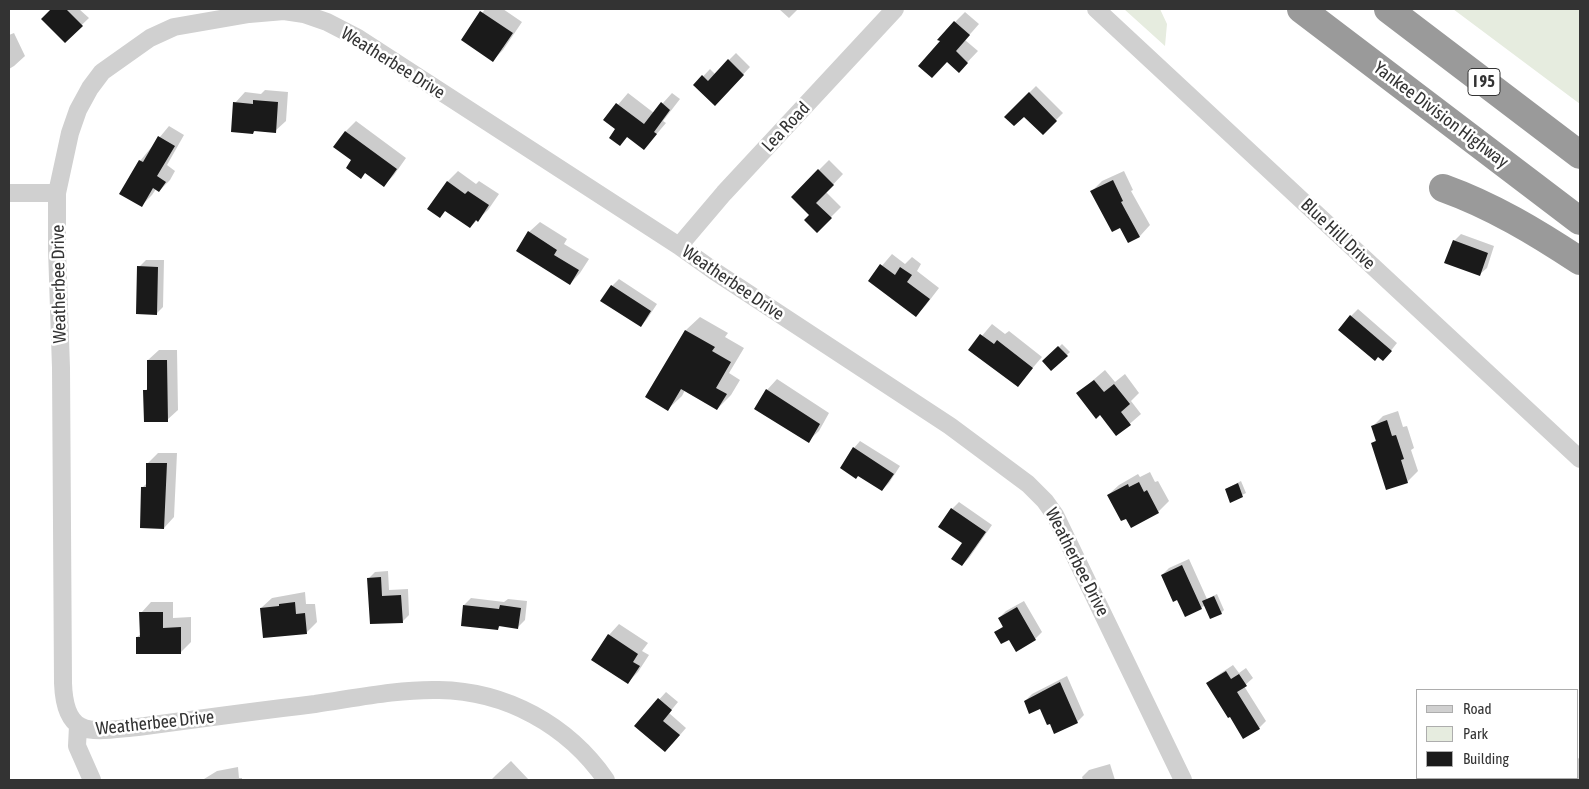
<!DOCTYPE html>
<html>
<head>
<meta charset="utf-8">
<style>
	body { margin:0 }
	#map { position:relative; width:1589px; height:789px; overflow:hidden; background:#fff; font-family:"Asap Condensed",sans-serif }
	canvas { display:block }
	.frame { position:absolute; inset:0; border:10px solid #333; pointer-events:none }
	.legend { position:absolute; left:1416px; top:689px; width:162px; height:90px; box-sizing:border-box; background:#fff; border:1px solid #adadad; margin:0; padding:6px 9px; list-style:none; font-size:15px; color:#333 }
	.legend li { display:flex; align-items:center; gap:10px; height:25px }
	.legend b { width:25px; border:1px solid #adadad }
</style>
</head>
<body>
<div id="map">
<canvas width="1589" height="789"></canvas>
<div class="frame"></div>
<ul class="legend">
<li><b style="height:6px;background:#d0d0d0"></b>Road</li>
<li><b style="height:14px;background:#e6ecdf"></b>Park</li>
<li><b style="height:14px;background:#1a1a1a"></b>Building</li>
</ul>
</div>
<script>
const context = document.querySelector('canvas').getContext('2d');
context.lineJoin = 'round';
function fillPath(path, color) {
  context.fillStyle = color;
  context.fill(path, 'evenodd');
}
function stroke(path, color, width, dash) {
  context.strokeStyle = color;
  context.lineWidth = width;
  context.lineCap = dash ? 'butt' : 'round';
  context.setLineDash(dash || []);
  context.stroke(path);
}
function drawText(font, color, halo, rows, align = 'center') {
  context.font = font + ' "Asap Condensed",sans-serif';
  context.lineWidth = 5;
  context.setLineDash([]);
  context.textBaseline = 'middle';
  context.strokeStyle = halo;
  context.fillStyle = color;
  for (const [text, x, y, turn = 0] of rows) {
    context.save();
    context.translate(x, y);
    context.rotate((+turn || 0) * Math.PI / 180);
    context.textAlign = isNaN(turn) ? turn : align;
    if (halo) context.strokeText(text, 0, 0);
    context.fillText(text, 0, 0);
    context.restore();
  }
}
fillPath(new Path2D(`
	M1124,9H1160L1167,24L1165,46Z
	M1453,9H1580V104Z`), '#e6ecdf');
fillPath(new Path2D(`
	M53,9H79L89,18L65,41L43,19Z
	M485,9H503L522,22L503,50L493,60L463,40Z
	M779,9H798L789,18Z
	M965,12L979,24L965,40L978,51L959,71L942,41L955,22Z
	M14,33L25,56L14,66L9,69V35Z
	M736,53L750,67L715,105L695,85L710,69L715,74Z
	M1036,86L1063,113L1043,133L1024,115L1006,116Z
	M265,90L288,92L286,121L275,131L256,130L253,133L235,103L245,92L261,94Z
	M628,93L654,113L672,93L680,99L663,121L666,123L644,149L628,136L620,144L617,129L605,120Z
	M356,121L406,158L394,175L384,185L366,172L361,177L353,160L335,146L346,131Z
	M169,126L184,135L167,165L175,171L170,180L159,191L156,189L152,195L141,206L140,161Z
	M829,160L843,174L826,192L841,207L817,231L810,215L792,197Z
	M458,171L476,184L479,181L499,194L488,210L470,227L446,210L440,216L447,182Z
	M1124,171L1133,190L1131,191L1150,225L1140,236L1129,242L1120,226L1092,191L1102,181Z
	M540,222L567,239L564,244L589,259L580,273L570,284L529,232Z
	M1461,234L1494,246L1487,268L1480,274L1454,241Z
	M892,254L905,264L912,257L921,264L917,271L939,288L926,305L916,315L869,281Z
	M146,260H164L163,307L156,314L139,267Z
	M619,279L657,304L647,319L641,326L612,286Z
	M1358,309L1397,343L1389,353L1351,316Z
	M700,317L728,333L725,337L744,348L729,373L740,380L731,395L717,409L685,390L682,396L668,409L647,397L686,330Z
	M992,324L1005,334L1009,331L1042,357L1018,385L970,350Z
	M1062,344L1070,352L1051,370L1044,362Z
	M159,350H177L178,410L167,420L145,391L149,387L148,360Z
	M1105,370L1115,382L1125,374L1139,393L1131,401L1141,414L1117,435L1100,413L1078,393Z
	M777,379L829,413L819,431L808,441L767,390Z
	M1398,411L1403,427L1407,426L1414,448L1411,450L1418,471L1407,482L1373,443L1377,439L1373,426L1383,416Z
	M860,441L900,466L889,483L882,490L859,474L854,448Z
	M158,453H177L174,517L164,528L142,488L147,483L148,463Z
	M1150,472L1155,482L1158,481L1169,501L1158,512L1108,495L1119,485L1138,474L1140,477Z
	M1241,481L1246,493L1230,501L1226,489Z
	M959,502L992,525L969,558L962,565L964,543L952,509Z
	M1189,559L1207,599L1217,594L1224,610L1221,613L1205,605L1201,608L1178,598L1162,575L1169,568Z
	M388,571L389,590L408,589L409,615L402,622L371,623L369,578L375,572Z
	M305,592L306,604H315L317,622L306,633L261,608L272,598Z
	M471,598L504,602L508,599L527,601L525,620L518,627L501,625L498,628L464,605Z
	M1024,601L1042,632L1035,639H1010L996,633L1004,625L999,618L1006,611Z
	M151,602H173V618L191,617V642L181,652L137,637L141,634V613Z
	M619,624L648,643L642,651L649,655L638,672L628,682L593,660L609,635Z
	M1233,665L1239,673L1246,668L1253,678L1244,686L1266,721L1259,728L1208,684L1215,677Z
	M1067,676L1084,715L1077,722H1050L1041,708L1025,701L1032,694Z
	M666,692L678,702L669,713L686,728L672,744L636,725Z
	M1580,756V780H1568L1569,778H1578V759Z
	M511,761L529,780H491L496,775Z
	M1110,764L1115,780H1083L1082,777L1089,770Z
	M238,767L239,778H242V780H199L204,779L217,771Z`), '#0003');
fillPath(new Path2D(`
	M51,9H66L83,26L65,43L41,19Z
	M480,11L513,33L493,62L461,40Z
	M954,21L970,35L956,51L968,63L959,73L947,62L932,78L918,66L940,41L937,40Z
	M728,59L744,75L715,106L693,85L702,75L708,81Z
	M1029,92L1057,121L1043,135L1024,117L1014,126L1004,117Z
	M253,100L278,102L276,133L254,131L253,134L231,132L233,102L253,104Z
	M661,102L670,110L654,132L657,134L644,150L627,137L620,146L609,138L615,129L603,120L616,103L644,124Z
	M345,131L397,169L384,187L365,173L361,179L346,168L351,160L333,147Z
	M158,136L175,146L157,176L166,182L159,192L153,188L142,207L119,194L139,160L143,162Z
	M818,169L834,185L816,203L832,218L817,233L804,220L809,215L791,197Z
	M1113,180L1123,201L1121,202L1140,237L1128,243L1120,228L1112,232L1090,191Z
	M447,181L465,194L468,191L489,205L478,222L476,220L470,228L445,211L440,218L427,209Z
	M528,231L557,250L554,255L579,270L570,285L516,251Z
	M1453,240L1488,253L1480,276L1444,263Z
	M880,264L895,275L900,267L912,275L907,282L930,299L916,317L868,281Z
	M137,266L158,267L157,315L136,314Z
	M611,285L651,311L641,327L600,301Z
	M1350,315L1392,351L1383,361L1378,357L1375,361L1338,330Z
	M685,330L715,347L712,351L731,362L716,388L727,394L717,410L681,389L668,411L645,397Z
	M980,334L994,344L997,340L1033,368L1018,387L968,350Z
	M1058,346L1068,356L1051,371L1042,361Z
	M147,360H167L168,422H144L143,390H147Z
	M1094,380L1104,392L1114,384L1130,404L1121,412L1131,425L1116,436L1100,415L1096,419L1076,393Z
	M766,389L820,424L809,443L754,409Z
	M1387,420L1392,436L1396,435L1404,459L1401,460L1408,483L1386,490L1371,443L1376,441L1371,426Z
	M853,447L894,474L882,491L858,476L856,479L840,468Z
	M146,463H167L164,529L140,528L141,487H146Z
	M1139,482L1144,492L1147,490L1159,513L1131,528L1126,519L1121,521L1107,495L1128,484L1129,487Z
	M1238,483L1243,497L1230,503L1225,489Z
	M951,508L986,532L962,566L951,559L962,543L938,527Z
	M1182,565L1202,609L1185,617L1177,600L1173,602L1161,575Z
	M381,577L382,596L401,595L403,623L370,624L367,578Z
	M1214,596L1222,614L1210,619L1202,601Z
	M295,602L296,614L305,613L307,634L263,638L260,608L279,606V604Z
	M463,605L499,609L500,605L521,608L518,629L499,626L498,630L461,626Z
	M1017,607L1036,640L1016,652L1009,640L1001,644L994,632L1003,627L998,618Z
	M139,612H163V628L181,627V654H136V637H140Z
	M608,634L638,654L633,662L640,666L628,684L591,660Z
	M1226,671L1231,679L1239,674L1247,686L1237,692L1260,729L1243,739L1230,717L1228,718L1206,683Z
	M1060,682L1078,723L1054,734L1050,724L1047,725L1040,709L1029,714L1024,701Z
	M658,698L672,710L663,721L680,735L665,752L634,726Z`), '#1a1a1a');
stroke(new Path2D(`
	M1096,9L1580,459
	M9,193H57
	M679,246L724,193L895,9
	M78,726L77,746L92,780
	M606,780C568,725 506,691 439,690C398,689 356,698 315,704C256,711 197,719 138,727C94,731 65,741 63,683L61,368L57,249V193L70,133L78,110L90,88L102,72L150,38L174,27L249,14L284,11L304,14L327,22L358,38L679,246L714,271L950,426L1028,484L1045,501L1055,515L1183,780`), '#d0d0d0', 18);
stroke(new Path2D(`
	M1301,9L1580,221
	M1388,9L1580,155
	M1443,188C1493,206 1536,232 1580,261`), '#9a9a9a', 28);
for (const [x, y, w] of [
	[1484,82,32]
]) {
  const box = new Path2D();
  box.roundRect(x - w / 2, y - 13.5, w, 27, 4);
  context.fillStyle = '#fff';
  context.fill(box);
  stroke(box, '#333', 1);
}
drawText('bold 16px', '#333', null, [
	["I 95",1484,82]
]);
drawText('18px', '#333', '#fff', [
	["Weatherbee Drive",393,63,32],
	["Yankee Division Highway",1441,115,37],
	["Lea Road",786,127,-47],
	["Blue Hill Drive",1338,234,43],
	["Weatherbee Drive",733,283,34],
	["Weatherbee Drive",59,284,-91],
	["Weatherbee Drive",1077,562,63],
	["Weatherbee Drive",155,723,-6]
]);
</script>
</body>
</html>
